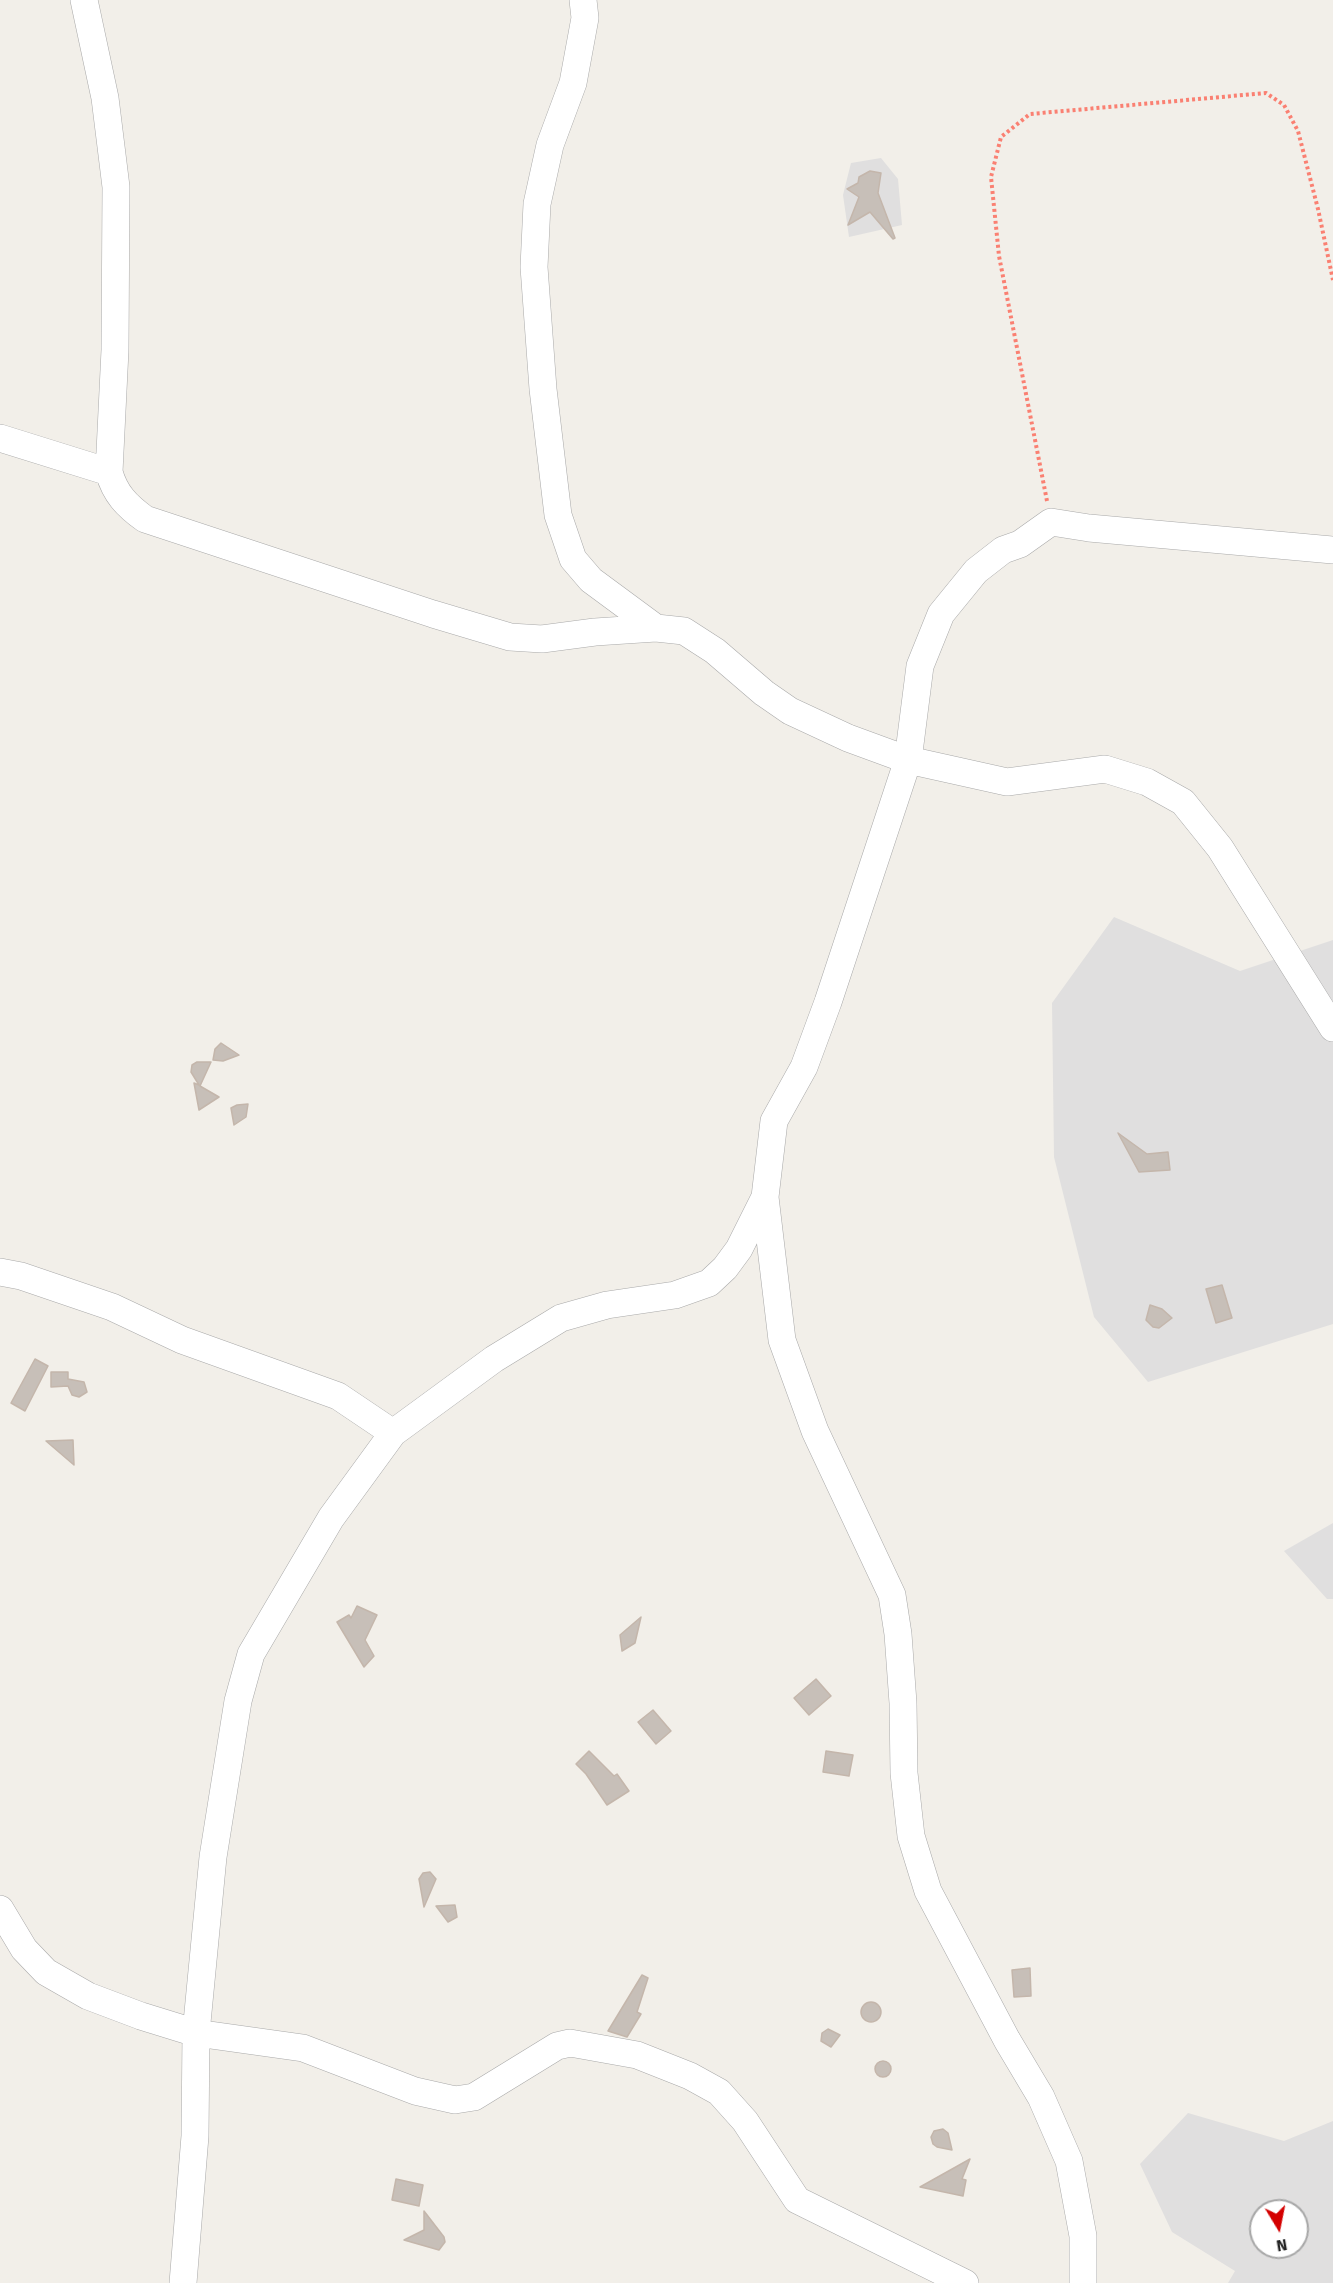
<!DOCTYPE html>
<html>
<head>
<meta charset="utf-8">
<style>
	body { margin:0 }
	#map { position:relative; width:1333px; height:2283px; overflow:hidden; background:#f2efe9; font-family:"Fira Sans",sans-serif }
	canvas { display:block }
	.north { position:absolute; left:1249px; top:2199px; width:60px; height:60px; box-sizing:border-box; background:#fff; border:2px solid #a7a7a7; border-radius:50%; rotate:170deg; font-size:16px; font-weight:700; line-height:24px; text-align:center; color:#222 }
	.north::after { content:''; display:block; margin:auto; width:21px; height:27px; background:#d40000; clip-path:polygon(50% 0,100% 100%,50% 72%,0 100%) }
</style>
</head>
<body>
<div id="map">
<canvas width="1333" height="2283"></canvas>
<div class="north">N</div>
</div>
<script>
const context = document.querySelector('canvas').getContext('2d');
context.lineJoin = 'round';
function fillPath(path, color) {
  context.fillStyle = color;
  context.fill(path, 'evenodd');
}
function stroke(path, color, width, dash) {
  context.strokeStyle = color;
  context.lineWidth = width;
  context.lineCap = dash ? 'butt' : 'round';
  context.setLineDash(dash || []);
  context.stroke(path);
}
fillPath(new Path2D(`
	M881,158L898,179L902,225L849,237L843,195L851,163Z
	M1114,917L1240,971L1333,940V1324L1148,1382L1094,1317L1054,1157L1052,1003Z
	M1333,1523V1599H1327L1284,1551Z
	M1188,2113L1284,2141L1333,2121V2283H1228L1235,2271L1172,2232L1140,2164ZM1261,2211H1297V2247H1261Z`), '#e0dfdf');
const building = new Path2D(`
	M870,171L881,173L878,193L895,238L893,239L870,212L848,225L859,197L847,189L858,183L859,177Z
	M221,1043L239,1055L223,1061L213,1060L215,1049Z
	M197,1062H211L200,1086L219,1097L199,1110L194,1083L199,1085L191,1072L192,1065Z
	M248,1104L246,1117L234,1125L231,1108L237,1105Z
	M1118,1133L1147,1154L1168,1152L1170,1170L1139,1172Z
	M1222,1285L1232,1318L1216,1323L1206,1289Z
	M1150,1305L1162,1309L1172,1318L1159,1328L1153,1327L1146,1320Z
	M35,1359L48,1366L25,1411L11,1403Z
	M51,1372H68V1379L84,1382L87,1392L79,1397L72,1395L68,1386L51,1387Z
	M73,1440L74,1465L46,1441Z
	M357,1606L377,1615L365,1640L374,1656L364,1667L337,1622L349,1615L351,1618Z
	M641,1617L635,1643L622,1651L620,1635Z
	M816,1679L831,1696L809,1715L794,1698Z
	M653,1710L671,1731L656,1744L638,1722Z
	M589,1751L614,1776L617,1774L629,1791L607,1805L586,1774L576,1764Z
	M826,1751L853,1755L849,1776L823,1772Z
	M430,1872L436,1879L424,1907L419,1879L423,1873Z
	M455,1905L457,1917L448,1922L436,1906Z
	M1030,1968L1031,1996L1014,1997L1012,1970Z
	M642,1975L648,1978L637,2012L641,2014L627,2037L608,2031Z
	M861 2012a10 10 0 1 1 20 0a10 10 0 1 1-20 0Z
	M828,2029L840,2035L831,2047L821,2041L822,2033Z
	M875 2069a8 8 0 1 1 16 0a8 8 0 1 1-16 0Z
	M943,2129L948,2133L952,2150L937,2147L933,2144L931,2137L934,2131Z
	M970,2159L962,2179L966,2180L963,2196L920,2187Z
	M396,2179L423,2185L419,2206L392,2200Z
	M424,2211L444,2237L445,2242L439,2250L404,2240L424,2230Z`);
fillPath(building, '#c7bfb8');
stroke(building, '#c4b6ab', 1.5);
const minor = new Path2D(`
	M84,0L105,98L116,187L115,350L109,472C115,494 127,506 145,519L433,614L510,637L542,639L595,632L656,628L684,631L715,651L764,693L790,711L848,738L908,760L1007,782L1105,769L1147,782L1183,802L1220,848L1333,1028
	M583,0L585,18L573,83L550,145L537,204L534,267L543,389L558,515L573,559L591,580L656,628
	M0,438L109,472
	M0,1272L21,1276L112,1307L182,1340L338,1396L393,1433
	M0,1909L24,1949L46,1972L88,1996L141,2016L196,2033L303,2048L415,2091L455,2100L474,2097L557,2046L570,2043L637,2055L690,2076L719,2092L745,2121L797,2200L965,2283
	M183,2283L195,2136L196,2033L213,1857L238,1701L251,1654L331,1518L393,1433L494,1359L561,1318L607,1305L675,1295L709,1283L725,1268L739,1249L765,1197
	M1083,2283V2236L1069,2161L1041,2097L1007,2040L928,1891L911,1836L904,1773L903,1703L898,1634L892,1595L815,1431L782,1340L765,1197L774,1121L804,1067L828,1002L908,760L920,666L941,614L976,571L1003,550L1020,544L1051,522L1089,528L1333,550`);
stroke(minor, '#a9a9a9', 28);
stroke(new Path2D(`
	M1047,501L999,256L991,177L1001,137L1030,114L1266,93L1284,105L1298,131L1318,209L1333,280`), '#fa8072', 4, [3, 3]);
stroke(minor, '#fff', 27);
</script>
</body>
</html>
